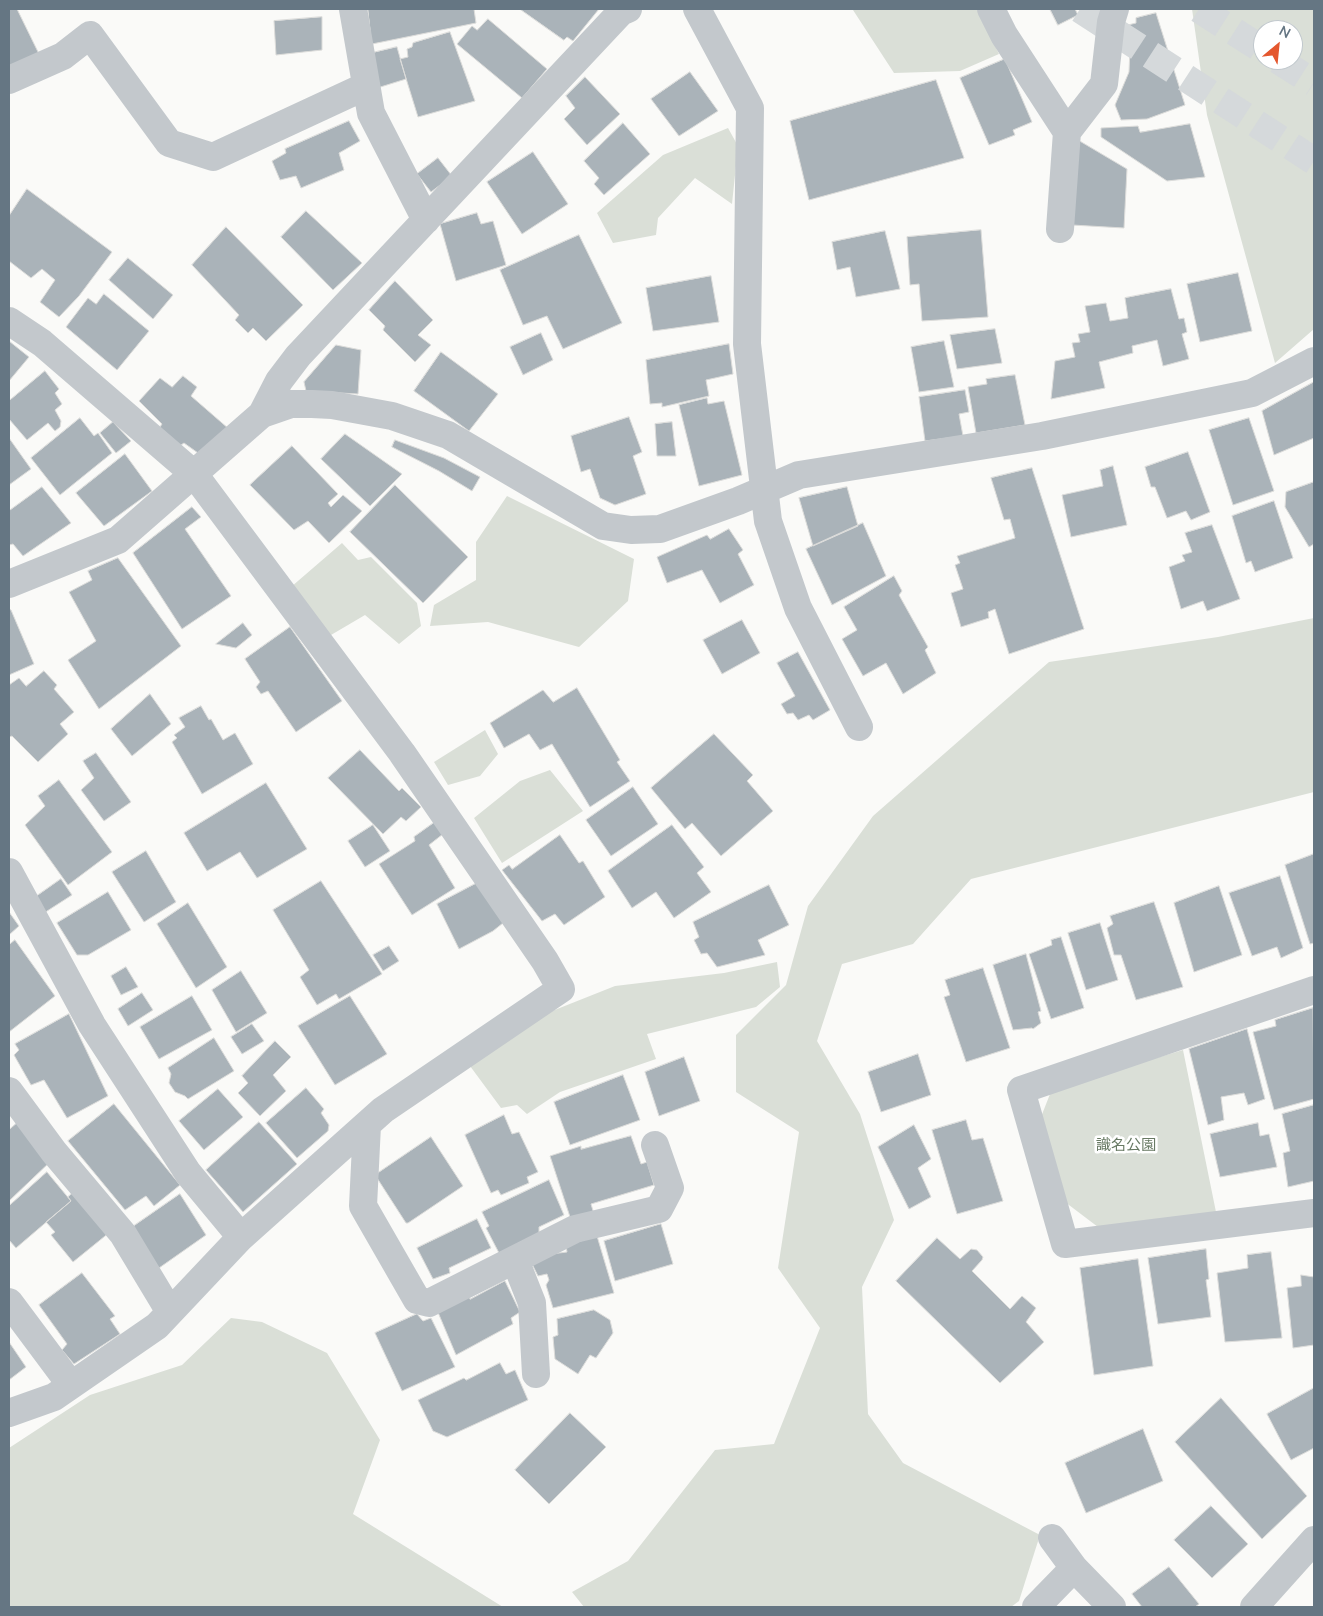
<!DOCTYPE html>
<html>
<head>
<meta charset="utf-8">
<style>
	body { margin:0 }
	#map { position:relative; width:1323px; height:1616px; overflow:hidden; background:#fafaf8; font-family:"Nunito Sans",sans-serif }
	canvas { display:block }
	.frame { position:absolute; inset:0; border:10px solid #657683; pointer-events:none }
	.north { position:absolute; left:1253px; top:20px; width:50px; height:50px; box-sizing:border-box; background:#fff; border:1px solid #c1c8cd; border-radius:50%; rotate:28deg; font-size:14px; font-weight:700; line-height:20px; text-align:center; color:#657683 }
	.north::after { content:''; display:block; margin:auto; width:18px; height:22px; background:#e4572e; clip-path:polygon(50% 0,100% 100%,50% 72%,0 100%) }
</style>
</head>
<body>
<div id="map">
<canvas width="1323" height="1616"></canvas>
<div class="frame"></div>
<div class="north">N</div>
</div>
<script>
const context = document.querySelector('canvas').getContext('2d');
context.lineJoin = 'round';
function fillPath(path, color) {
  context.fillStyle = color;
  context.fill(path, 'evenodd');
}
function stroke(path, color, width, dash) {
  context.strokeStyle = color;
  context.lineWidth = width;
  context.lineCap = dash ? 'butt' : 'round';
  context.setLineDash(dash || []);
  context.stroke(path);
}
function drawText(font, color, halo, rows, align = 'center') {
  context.font = font + ' "Nunito Sans","Noto Sans JP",sans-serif';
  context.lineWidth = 5;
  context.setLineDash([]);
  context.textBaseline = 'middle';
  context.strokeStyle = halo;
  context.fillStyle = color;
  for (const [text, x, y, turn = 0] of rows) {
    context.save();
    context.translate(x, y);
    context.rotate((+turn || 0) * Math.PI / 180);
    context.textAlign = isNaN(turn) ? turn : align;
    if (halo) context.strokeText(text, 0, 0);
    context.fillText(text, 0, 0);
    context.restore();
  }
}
fillPath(new Path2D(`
	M855,9H977L999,54L960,71L894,73L853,10Z
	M1192,9H1314V329L1275,363L1207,115ZM1263,30H1293V60H1263Z
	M728,128L738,146L732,204L695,178L658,218L656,235L613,243L597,213L663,155Z
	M507,496L634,559L628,601L579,647L488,622L430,626L434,605L476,580V542Z
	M342,543L358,560L371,557L417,603L421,626L399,644L365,615L331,635L291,587Z
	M1314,618V792L971,879L913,944L842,964L817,1041L860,1114L894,1220L862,1287L868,1414L903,1463L1040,1535L1019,1601L1011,1607H584L572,1592L628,1561L715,1450L774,1444L820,1328L778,1268L799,1132L736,1092V1035L786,985L808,906L873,816L1049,662L1218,637Z
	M485,730L498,754L480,776L448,785L434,762Z
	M550,770L583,811L502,863L474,818L520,781Z
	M777,962L780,987L756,1007L647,1034L656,1059L560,1092L527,1114L517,1105L501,1108L470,1066L537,1017L615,986L724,973Z
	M1183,1050L1216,1212L1098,1227L1065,1202L1039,1122L1052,1089Z
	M231,1318L262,1322L327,1353L380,1440L353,1514L503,1607H9V1448L90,1395L182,1365Z`), '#dadfd7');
const building = new Path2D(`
	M9,9H17L40,56L9,71Z
	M368,9H474L476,23L372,44Z
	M520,9H599L573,41L567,37L564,40Z
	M1050,9H1075L1078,15L1058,25Z
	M1156,13L1185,105L1147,119L1121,120L1115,105L1129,72L1130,47L1124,26L1136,23V18Z
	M322,17V50L276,55L274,21Z
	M488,19L547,69L522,98L457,44L472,26L477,30Z
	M450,32L475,101L418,117L400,59L408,57L407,49L412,47L413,43Z
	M397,47L406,79L374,89L372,53Z
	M1005,59L1032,122L1013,130L1015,135L989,145L960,78Z
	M690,72L718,111L679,136L651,99Z
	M585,77L620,114L587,145L564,119L575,108L566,96Z
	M936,80L964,158L809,200L790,121Z
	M349,121L360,141L339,153L344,170L301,188L296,176L280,180L272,161L286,153L285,149Z
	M623,123L650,154L604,195L594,184L599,178L584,161Z
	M1190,124L1205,177L1167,181L1101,137V128L1138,126L1140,132Z
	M1078,140L1127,169L1124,228L1072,225Z
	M533,152L568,204L522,234L487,182Z
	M438,158L452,176L431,192L417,174Z
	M27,189L112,252L79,296L59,317L40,302L55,280L42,269L31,278L9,261V216Z
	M306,211L362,263L333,290L281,237Z
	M477,213L481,224L493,221L506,265L456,281L440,224Z
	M226,227L303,305L266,341L253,328L248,333L235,320L239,315L192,265Z
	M981,230L988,317L922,321L919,284L910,285L907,237Z
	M885,231L900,289L856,297L850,267L837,270L832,242Z
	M579,235L622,323L563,349L547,316L523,325L500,270Z
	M128,258L173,295L153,319L109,280Z
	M1238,273L1252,331L1200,342L1187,284Z
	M711,276L719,322L653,331L646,288Z
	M395,281L433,320L418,335L431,345L415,362L383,330L385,326L369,310Z
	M1171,289L1179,319L1184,318L1187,332L1182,334L1189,359L1163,366L1157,340L1132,346L1133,353L1099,362L1105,388L1051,399L1055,361L1075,357L1072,343L1080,342L1078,334L1090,332L1085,306L1106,303L1110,321L1128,318L1125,298Z
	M104,294L149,331L117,370L66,327L88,298L96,304Z
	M995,329L1002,363L957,369L950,335Z
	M541,333L553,360L523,375L510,347Z
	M9,341L29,357L9,381Z
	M944,341L954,387L919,392L911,347Z
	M729,344L733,374L706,380L709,396L662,407V403L650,404L646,360Z
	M336,345L361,350L358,394L306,391L304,382Z
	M441,352L498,394L469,431L414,391Z
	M45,371L59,389L55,393L62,404L55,410L61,421L60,427L55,431L48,423L27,440L9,419V401Z
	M1015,375L1025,425L976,433L968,387L987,384L986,379Z
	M183,376L197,387L191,396L229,429L198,453L184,443L178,447L158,430L162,424L139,401L160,378L172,387Z
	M1314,382V438L1274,455L1262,411Z
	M965,390L969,412L959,414L963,436L925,441L919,397Z
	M707,398L708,404L724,401L742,475L699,486L679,405Z
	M629,417L642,452L633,456L646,494L615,505L600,498L590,469L581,472L571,436Z
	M80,418L94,436L98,433L112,453L60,495L31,458Z
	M1249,418L1274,491L1233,505L1209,430Z
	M113,422L131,441L116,453L100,433Z
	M672,422L676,456H657L655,424Z
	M345,434L402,474L370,506L321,459Z
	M9,438L31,469L9,485Z
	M395,440L444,458L480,477L472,491L439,471L392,447Z
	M292,446L338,494L328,503L331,507L343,495L362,511L329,543L308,521L294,530L250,485Z
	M1188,452L1210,512L1191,520L1186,511L1167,518L1155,487H1151L1145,467Z
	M125,454L152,491L104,526L76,493Z
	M1113,466L1127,525L1071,537L1062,495L1103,486L1100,470Z
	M1032,468L1084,629L1009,654L995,609L988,612L989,618L961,627L951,593L963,589L955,565L960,563L957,556L1015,538L1010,519L1004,520L991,478Z
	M1314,482V544L1309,547L1285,507L1286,492Z
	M395,485L468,557L423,603L350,532Z
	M42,487L71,523L23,556L13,544L9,545V511Z
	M847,487L858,526L813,546L799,498Z
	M1274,501L1293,558L1255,572L1251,561L1246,563L1232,516Z
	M192,507L201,517L185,529L231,596L182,629L133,553Z
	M863,523L886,576L832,605L806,549Z
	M1212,525L1240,599L1207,611L1203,601L1181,609L1169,567L1185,561L1182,555L1192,552L1185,533Z
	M729,529L743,550L738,554L754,585L720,603L702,570L667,583L657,557L707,535L710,539Z
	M118,558L181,646L99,709L68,660L96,641L69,592L92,580L88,571Z
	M894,576L902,591L899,595L928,647L925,650L936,673L903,694L886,663L863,676L842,639L857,630L844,607Z
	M9,609L11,610L34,664L9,675Z
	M742,620L760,653L722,674L703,640Z
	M243,623L252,635L236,648L216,644Z
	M290,627L342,701L296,732L268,691L261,694L256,687L260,682L245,659Z
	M798,652L830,710L813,720L809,715L798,720L793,713L787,714L781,704L795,696L777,663Z
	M44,671L57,685L54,689L74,712L60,724L68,734L38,762L12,736L9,737V685L19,678L26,686Z
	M577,688L620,760L617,762L630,781L590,807L552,744L540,750L529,734L504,748L490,723L543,690L553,702Z
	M150,694L171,724L132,756L111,729Z
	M201,706L209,720L211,719L223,740L235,733L253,764L202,794L172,742L177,738L174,735L185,727L179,718Z
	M714,734L753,775L747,781L773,811L721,856L692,823L685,829L651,788Z
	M360,750L399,791L402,788L421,807L406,821L401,817L383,834L328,778Z
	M96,753L131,802L104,821L81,790L94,778L83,761Z
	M59,780L112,852L68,885L25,825L45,806L38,796Z
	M266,783L307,849L257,878L240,852L207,871L184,833Z
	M633,787L658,824L611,856L586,820Z
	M435,822L443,834L429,845L455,888L412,915L379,864L415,841L414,837Z
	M373,825L390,851L365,867L348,841Z
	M672,825L704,867L697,873L711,892L674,918L656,892L632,908L608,871Z
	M560,835L579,863L583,861L605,897L564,925L555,914L542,921L502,870L509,865L512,869Z
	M146,851L176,902L144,922L112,872Z
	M1314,854V943L1310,944L1285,865Z
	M1280,876L1303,948L1281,958L1277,947L1252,956L1229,893Z
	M61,879L72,895L44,913L34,898Z
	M321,881L382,974L339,999L336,994L317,1005L300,977L309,970L273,910Z
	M477,883L503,923L493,931L459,949L437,904Z
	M769,885L789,925L758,940L765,955L717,967L707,953L701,954L694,940L699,937L693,922Z
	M1219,886L1242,955L1194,972L1174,903Z
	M108,892L131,930L88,955H77L57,923Z
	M1154,902L1183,987L1136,1000L1121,955H1114L1107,928L1113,924L1110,916Z
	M188,903L227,967L196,988L157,924Z
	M9,912L19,926L9,935Z
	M1100,923L1118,980L1086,990L1068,933Z
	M1061,937L1084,1008L1051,1019L1029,954L1052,945L1051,940Z
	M15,940L55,996L9,1032V945Z
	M389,946L399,961L383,971L373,955Z
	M1026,954L1041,1011L1038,1012L1041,1023L1033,1029L1032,1028L1013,1030L993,965Z
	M126,967L138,987L121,995L111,976Z
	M983,968L1010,1048L966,1062L944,997L950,995L945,980Z
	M241,971L267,1013L236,1032L212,990Z
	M142,993L153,1010L128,1026L118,1009Z
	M192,996L212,1030L159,1059L140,1027Z
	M350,996L387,1054L335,1085L298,1026Z
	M1313,1008L1314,1099L1274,1110L1253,1032L1276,1026L1275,1020Z
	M69,1014L108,1096L67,1118L44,1080L31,1085L14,1055L19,1050L15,1044Z
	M252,1024L264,1041L242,1054L231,1037Z
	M1247,1029L1265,1099L1248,1105L1244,1093L1221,1097L1224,1120L1208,1125L1189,1049Z
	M214,1038L234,1071L188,1099L185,1096L175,1092L169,1083L171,1074L168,1068Z
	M275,1041L291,1057L273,1075L286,1091L260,1116L238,1093L248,1083L242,1076Z
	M918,1054L931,1095L881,1112L868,1072Z
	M684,1057L700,1101L659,1116L645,1072Z
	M623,1075L640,1120L570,1145L554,1102Z
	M306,1088L324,1109L321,1113L329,1125L328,1131L297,1158L266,1123Z
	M218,1089L243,1117L204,1150L179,1121Z
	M114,1104L180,1185L154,1206L146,1196L125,1210L68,1141Z
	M1314,1105V1181L1288,1187L1283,1153L1290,1151L1282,1114Z
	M504,1115L512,1134L519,1132L538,1172L527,1177L529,1183L501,1195L498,1190L491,1193L465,1135Z
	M966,1120L972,1140L983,1138L1003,1201L957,1214L932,1130Z
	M259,1122L297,1164L243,1212L206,1170Z
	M17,1123L51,1161L9,1201V1130Z
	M1258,1123L1260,1136L1269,1134L1277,1167L1220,1177L1210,1134Z
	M914,1125L931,1159L918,1168L931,1197L909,1209L878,1147Z
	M631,1136L641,1164L647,1162L654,1185L591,1204L594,1214L571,1220L550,1156L581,1146V1149Z
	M431,1137L463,1186L408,1223H406L377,1178L378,1173Z
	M47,1172L71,1201L16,1248L9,1240V1206Z
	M549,1180L564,1215L539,1227V1235L499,1253L486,1228L489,1226L482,1212Z
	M74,1192L110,1232L73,1262L51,1235L55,1232L46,1222L71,1201L68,1197Z
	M180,1194L206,1235L159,1268L131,1228Z
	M477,1219L491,1248L449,1268L450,1273L433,1279L417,1248Z
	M661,1224L673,1264L615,1281L604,1241Z
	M597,1236L614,1293L553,1308L546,1285L549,1280L547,1274L538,1276L532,1264L551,1254L567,1252L566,1246Z
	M937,1238L960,1259L971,1249L977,1250L983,1257L982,1260L972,1271L1010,1309L1022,1296L1036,1308L1026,1322L1044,1342L1000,1383L896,1281Z
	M1206,1249L1209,1279L1206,1280L1211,1317L1158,1324L1148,1258Z
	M1271,1252L1282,1338L1225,1342L1217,1273L1248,1268L1247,1255Z
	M1138,1259L1153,1366L1094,1375L1080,1268Z
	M82,1273L115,1316L110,1319L120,1334L74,1364L62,1350L67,1344L39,1305Z
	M1301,1275L1314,1277V1345L1293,1348L1287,1288L1301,1286Z
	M505,1281L520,1312L511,1318L513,1324L456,1355L437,1310L468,1294L470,1299Z
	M594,1310L610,1320L613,1333L596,1358L590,1355L578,1374L555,1359L553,1337L558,1335L557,1319Z
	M417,1314L423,1321L431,1318L455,1367L402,1391L375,1333Z
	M9,1342L26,1367L9,1380Z
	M500,1363L506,1374L515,1370L528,1400L447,1437L433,1431L418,1400L464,1378L466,1380Z
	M1314,1388V1448L1291,1460L1267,1414Z
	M1221,1398L1307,1496L1262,1539L1175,1442Z
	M570,1413L606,1447L549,1504L515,1470Z
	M1143,1429L1163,1481L1086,1513L1065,1463Z
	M1211,1506L1248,1544L1212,1578L1174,1540Z
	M1169,1567L1199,1604L1195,1607H1142L1132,1594Z`);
fillPath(building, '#aab3b9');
stroke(building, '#dcdcda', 1);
stroke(new Path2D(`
	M1080,9L1314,161
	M1199,9L1263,50
	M1278,60L1314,83`), '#d5d9db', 28, [28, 14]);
stroke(new Path2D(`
	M353,9L371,113L426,220
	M697,9L750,108L747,344L768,521L798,608L859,727
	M991,9L1004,35L1067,132
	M9,80L63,56L90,35L169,143L213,157L366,86
	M1060,229L1067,132L1104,84L1111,22L1115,9
	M9,321L42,343L194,474L402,753L545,961L561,989L383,1110L241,1237L157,1326L54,1397L9,1413
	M262,414L291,404H312L332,405L392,416L448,435L603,526L631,530L660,529L738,501L799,475L1042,436L1252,393L1314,361
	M9,584L118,540L262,414L279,381L298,356L621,12L628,9
	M9,872L92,1025L188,1173L241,1237
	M1314,990L1021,1090L1065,1244L1314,1213
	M9,1091L54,1152L123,1234L170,1312
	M367,1125L363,1206L417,1300L429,1303L575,1229L659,1209L670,1188L655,1145
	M515,1260L532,1303L536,1374
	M9,1302L71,1385
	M1052,1538L1074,1568L1112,1607
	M1036,1607L1074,1568
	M1254,1607L1314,1540`), '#c3c8cc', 28);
drawText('15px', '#687a64', '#fff', [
	["識名公園",1126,1146]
]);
</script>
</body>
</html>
